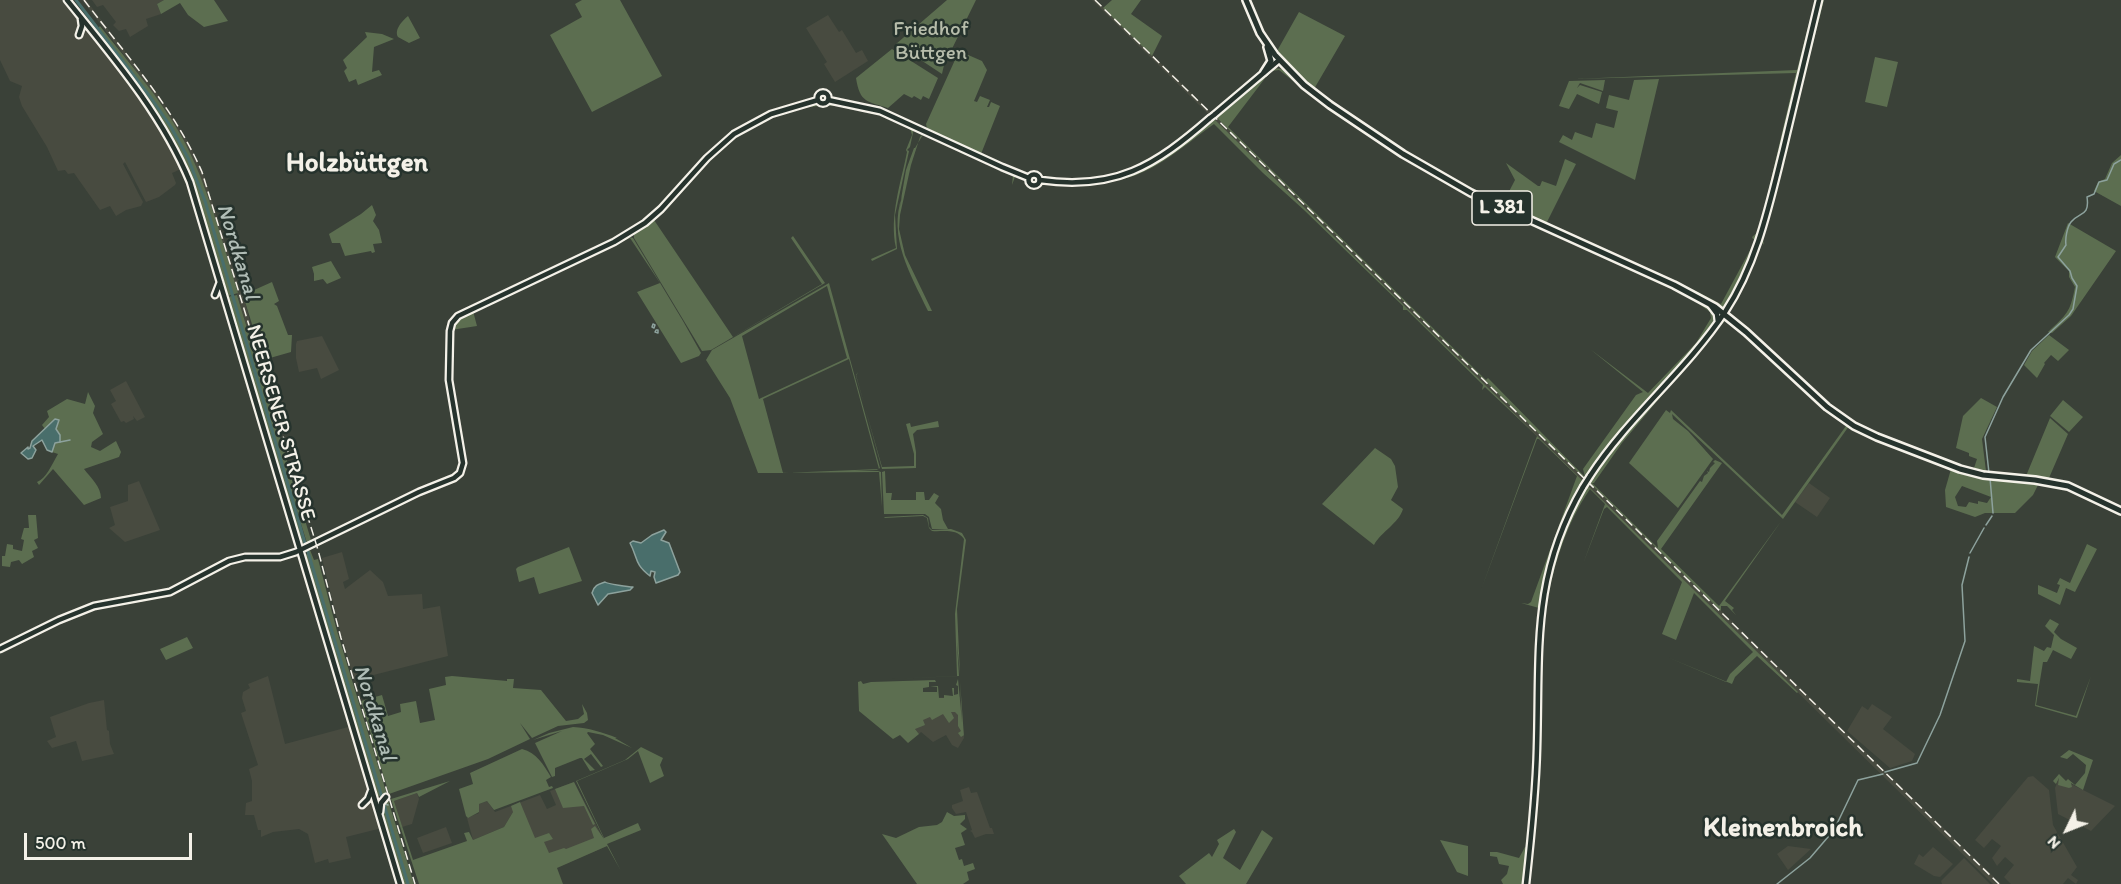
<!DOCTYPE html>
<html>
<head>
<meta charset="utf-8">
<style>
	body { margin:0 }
	#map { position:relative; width:2121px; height:884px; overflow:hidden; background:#3a4138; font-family:Itim,sans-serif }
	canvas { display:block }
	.north { position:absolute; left:2037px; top:800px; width:60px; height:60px; -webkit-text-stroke:4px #26332d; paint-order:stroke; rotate:227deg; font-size:16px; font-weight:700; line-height:24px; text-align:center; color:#f4f1e8 }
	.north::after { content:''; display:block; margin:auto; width:21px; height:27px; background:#f4f1e8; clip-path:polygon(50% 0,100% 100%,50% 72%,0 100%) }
	.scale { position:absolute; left:24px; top:833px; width:168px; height:27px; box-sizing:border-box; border:3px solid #f4f1e8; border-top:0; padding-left:8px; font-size:18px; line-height:21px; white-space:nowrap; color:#f4f1e8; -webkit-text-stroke:4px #26332d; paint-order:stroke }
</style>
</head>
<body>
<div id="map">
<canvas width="2121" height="884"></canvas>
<div class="north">N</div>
<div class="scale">500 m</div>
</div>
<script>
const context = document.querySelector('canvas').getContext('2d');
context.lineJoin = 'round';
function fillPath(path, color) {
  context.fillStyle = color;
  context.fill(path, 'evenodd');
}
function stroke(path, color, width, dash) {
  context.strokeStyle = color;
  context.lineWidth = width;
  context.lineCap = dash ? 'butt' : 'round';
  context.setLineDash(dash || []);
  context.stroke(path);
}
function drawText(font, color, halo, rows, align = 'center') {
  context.font = font + ' Itim,sans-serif';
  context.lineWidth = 5;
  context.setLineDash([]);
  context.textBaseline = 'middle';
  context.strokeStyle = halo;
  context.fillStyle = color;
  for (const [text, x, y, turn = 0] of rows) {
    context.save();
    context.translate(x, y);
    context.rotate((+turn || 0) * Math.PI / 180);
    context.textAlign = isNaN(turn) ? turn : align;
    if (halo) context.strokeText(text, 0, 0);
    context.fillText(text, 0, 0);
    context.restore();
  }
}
fillPath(new Path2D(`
	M0,0H64L147,107L168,141L181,169L172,173L176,183L175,185L159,197L146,202L125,162L123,164L143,202L141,206L126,210L116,216L110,206L100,210L74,173L68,174L65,170L58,171L47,147L22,106L19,97L22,86L10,81L0,60Z
	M82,0H86L157,93L190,145L205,178L240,292L243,294L254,338H252L248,331L207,194L187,147L162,105Z
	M92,0H164L157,4L161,14L146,19L148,26L130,37L126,29L119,31L113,25L116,22L103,5L97,7Z
	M1092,0H1096L2001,884H1993Z
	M828,15L839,32L842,30L856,53L862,50L868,61L835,82L824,64L827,62L806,28Z
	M322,336L339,370L321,379L317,368L299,372L296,358V344L297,341Z
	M126,381L145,417L137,421L133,416L134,419L126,423L124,421L121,422L111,404L116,401L110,390Z
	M139,481L160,530L125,542L109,528L115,525L110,507L128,501V485Z
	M1809,483L1830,498L1817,517L1795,502Z
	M342,552L349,579L343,582L345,589L370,570L383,582L388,596L422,594L423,609L440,606L448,656L354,680L340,631L322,558Z
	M268,676L285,744L352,726L382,828L346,837L351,858L329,863L328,859L315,863L308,834L299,829L273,832L261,837V830H258L254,815H245L246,803L252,801V781L249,769L258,765L241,713L246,711L242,698L243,692L250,688L248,684Z
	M960,697L964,738L958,748L952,745L946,735L933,742L921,732L919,734L892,701L894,699Z
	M104,700L107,730L109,731L110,744L114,754L82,761L76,741L52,748L47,741L56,737L50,717L89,703Z
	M1872,704L1892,717L1883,729L1915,754L1912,761L1890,768L1847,731L1862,706L1868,710Z
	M2033,776L2049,790L2053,825L2077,867L2071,875L2078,880L2076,884L2068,878L2063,884H2011L2004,877L2014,865L2005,857L1997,866L1992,858L2001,846L1992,839L1984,848L1975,840L2028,777Z
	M2059,778L2115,806L2091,831L2058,814L2055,788Z
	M574,782L607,846L563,865L535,853L513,812L504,827L473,840L467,818L479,813V804L487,801L495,812L540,795L547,809L556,805L550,791Z
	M969,787L971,793L977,792L990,828H992L994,834H986L975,838L972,832L970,831L972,830L966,812L956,814L952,808V805L963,801L960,790Z
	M417,793L419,799L412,824L402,827L394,801Z
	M446,827L452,843L423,853L417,838Z
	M1788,846L1811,849L1788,870L1777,854Z
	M1933,847L1953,864L1940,877L1934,876L1914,864L1919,854L1923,857Z
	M1964,858L1990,884H1942L1941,881Z`), '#484b40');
fillPath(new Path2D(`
	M164,0H214L228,21L204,27L188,15L180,3L161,14L157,4Z
	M582,0H620L662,76L592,112L550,35L582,17L575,4Z
	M947,0H976L944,65L942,74L898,45L897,47L896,44Z
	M1112,0H1141L1131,14L1162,36L1152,56L1103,8Z
	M1247,0L1260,28L1277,54L1314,90L1424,164L1482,196L1543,225L1502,205L1515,180L1506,163L1538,186H1540L1542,181L1556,186L1565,159L1576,164L1546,224L1698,292L1721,304L1755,241L1756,244C1748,267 1738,288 1723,308L1717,307C1658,271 1590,248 1527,219C1471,194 1419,164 1368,130C1308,90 1275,69 1247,0Z
	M1815,0H1817L1763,219L1756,240L1753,239L1752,237L1759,231L1796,73L1574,79L1797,70Z
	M1821,0H1824L1763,240L1764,245L1761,241Z
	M1299,12L1345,36L1314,89L1277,51Z
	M408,16L420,38L409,43L398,37C394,30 402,21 408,16Z
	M100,26C128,62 159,96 182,137C208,186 222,240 238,293L228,296L226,290L227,296L197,196L178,152L95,31Z
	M365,32L382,34L394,39L374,47L372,72L379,70L382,75L358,85L356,79L349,82L344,71L347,68L343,60L367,37Z
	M892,49L938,78L929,99L923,96L921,100L914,96L912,98L904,94L888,108C867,101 860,103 856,78Z
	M959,51L982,61L987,70L974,101L977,102L980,96L990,100L987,107H989L991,102L1000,106L981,154L927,128L926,124Z
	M1875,57L1898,62L1887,107L1865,102Z
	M1274,68L1283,69L1298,82L1381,141L1526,220L1484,202L1407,159L1322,103L1279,70L1272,71L1266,77L1228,127L1486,380L1488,378L1585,477L1583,469L1636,395L1643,392L1590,349L1648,393L1696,343L1711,318L1710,312L1687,295L1643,274C1665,283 1700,296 1716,314C1715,337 1657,391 1640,410C1620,432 1599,455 1585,479L1215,116L1269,70Z
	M1659,79L1635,180L1559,142L1563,135L1572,140L1575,132L1592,138L1596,123L1614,128L1618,111L1606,108L1609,95L1629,100L1634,80Z
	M1605,80L1603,91L1580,83L1577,88L1580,85L1602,92L1599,104L1577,94L1569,109L1559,106L1569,81Z
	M816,103C822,105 825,103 830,103C858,104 891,113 914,128L910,147L907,150L909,151L895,215L897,249L872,261L871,259L896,248C889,216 901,183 907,152L906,150L912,135L910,128C894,115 867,108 846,106C799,102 749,119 716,152C702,166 690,182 677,197C670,205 661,212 654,220L733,337L822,284L791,238L793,236L825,283L711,350L702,351L634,238V231L669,203L708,159L734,135L772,115Z
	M1213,118L1798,692L1797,693L1757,656L1735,677L1732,684L1667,657L1726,682L1730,674L1753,652L1694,593L1676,640L1662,634L1682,582L1607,507L1604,509L1583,564L1605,504L1590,489C1566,524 1553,567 1546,608L1543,607C1551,564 1565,525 1586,486L1583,483C1562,526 1548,560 1539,608L1521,603L1528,604L1531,602L1577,476L1539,439H1537L1481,590L1537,436L1487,389L1485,387L1482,390L1483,385L1407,310H1403V306L1304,210L1263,173L1214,124C1180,148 1151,178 1106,182C1116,177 1130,175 1141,170C1167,158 1193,136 1213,118Z
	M924,133L1016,174L1012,185L1013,175L926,135L923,134L920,137L911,165L900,215L899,229L905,255L932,311H928C910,273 888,238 902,196L899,211L906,170L914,148H915Z
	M2121,155V206L2094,191L2098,182L2105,179L2112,163Z
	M372,205L376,215L373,221L379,230L382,243L373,244L375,252L372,253L371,251L345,256L340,243H332L329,234L361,214Z
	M2068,223L2116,251L2071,316L2052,333L2048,332C2067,314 2070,313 2075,287L2069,277V271L2055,257Z
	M626,236L633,238L683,321L701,353L699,356L681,363L637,292L660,283L630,238L473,311L477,326L451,330L456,320L463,315Z
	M331,261L341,278L327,284L323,279L314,281V274L312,267Z
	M272,282L279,301L274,304L277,306L288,335H292L291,352L263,360L243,295Z
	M829,283L880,468L877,470L854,471H878L881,472L882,507L879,472L758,473L730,398L706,360L712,350ZM827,286L847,358L759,399L742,336ZM849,359L879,469L783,473L763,399Z
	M237,295L311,540L307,543L280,457L305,543L302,542L303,544L299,540L227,297Z
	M1726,318L1731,323L1726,320L1720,326L1622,443L1594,483H1592L1658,548L1657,541L1700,481L1702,482L1704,476L1708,473L1707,471L1709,472L1710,468L1715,463L1713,462L1715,460L1722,463L1661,549L1719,606L1782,520L1725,601L1734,608L1732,610L1736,615L1727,606H1721V611L1589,482H1591L1592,476L1627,431L1692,359Z
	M2049,335L2069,350L2058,361L2051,355L2044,363L2045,364L2037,378L2024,365L2032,351Z
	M858,372L856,376L882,467L914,466V454L906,424L910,423L911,427L938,421L939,427L917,430L913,434L916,452V468L882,469L856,375Z
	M88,392L95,406L93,413L103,434L92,442L91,447L100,451L116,441L121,452L119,457L84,469C91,478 101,487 101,498L84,505L53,469L39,485L37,482C46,479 52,464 58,454L52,452L55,442H60V437L56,431L55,419L45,429L42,425L49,417L47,411L67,399L85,404Z
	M1981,398L1997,407L1982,439L1986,471L1974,468L1977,459L1969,456V453L1956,448L1963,416Z
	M2063,400L2083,417L2069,432L2050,416Z
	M1666,410L1670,413L1671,410L1782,515L1846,426H1849L1783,519L1672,414L1673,419L1688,431L1713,459L1678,508L1629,463Z
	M2050,418L2068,434L2049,478L2026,476Z
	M1375,448L1391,459L1395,466L1398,487L1391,500L1403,509C1399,523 1381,532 1374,545L1322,504Z
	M1951,469L1972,475L2039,483L2033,495L2015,513H1985L1975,517L1946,507L1945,490ZM1962,486L1991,497L1987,503L1978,501V504L1969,502L1966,507L1958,506L1955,497Z
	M885,471L886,493H892L891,500H916V492H924L925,500H929L934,493L939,496L935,503L941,509L943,520L948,529H932L929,517L925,514H884L882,472Z
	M28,515H36L38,538L34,540L38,548L32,551L34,557L22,564L19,560L11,562L10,567L2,566V556H5L7,544L13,545V549L22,551L24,540L21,539L24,528H29Z
	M923,515L928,518L929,527L932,530L951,529L962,533L966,540L957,609L960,675L957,642L959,676L891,679L889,677L884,518L885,517ZM923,516L927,518L929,528L932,531C943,532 956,528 964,539L955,614L957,676L891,679L889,677L884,518Z
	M2087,544L2097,549L2075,592L2066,588L2060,605L2038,594V585L2057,593L2060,585L2057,584L2060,578L2070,583Z
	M569,547L582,581L539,594L534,577L519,582L516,569L518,567Z
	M310,550L314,560L318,559L337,631L387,795L379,796L375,794L305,556Z
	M2050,619L2059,624L2054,632L2061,639L2077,648L2071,659L2053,650L2047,662H2043L2036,705L2076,716L2091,676L2077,718L2035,706L2038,684L2017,682V679L2030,681L2034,646L2044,651L2047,647L2051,648L2054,635L2045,626Z
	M187,637L193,648L166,660L160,649Z
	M452,676L507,681V679H514L513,688L541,690L566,721L578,719L584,714L582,704L587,713L588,720L584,723L558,726L532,738L520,723L530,739L488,759L389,794L361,701L382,695L388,716L401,712L400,704L416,701L420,723L435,720L429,689L446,685L445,677Z
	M958,679L962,722L960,681L964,737V735L961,737L958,733L961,731L958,726V715L955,712H951L954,718L949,723L943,714L932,720L930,717L923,720L925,725L915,729L919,734L908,743L900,735L893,739L859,711L858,682L861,681L863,684L871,682L935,680L936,682H929V687L923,688V692H937V687L930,686H938L939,698H944V695L953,696L952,688H954V695L958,694V686L956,685Z
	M573,727C589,728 602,732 617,738H615L632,748L603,735L588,732L587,733L595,744L590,749L603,766L601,767L591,754L584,759L595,770L590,771L582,758H580L555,768V776L552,777L535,743L562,731L533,740L549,733Z
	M641,747L663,758L660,765L664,776L650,783L638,751L628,759L577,781L604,838L638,823L641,830L607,844L621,871L607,846L557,868L563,884H419L391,799L450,781L419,797L417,793L394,801L413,860L467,841L464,833L469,832L473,840L504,827L513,812L511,806L520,802L535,838L549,833L553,839L544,842L549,853L564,848L566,849L594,838L591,829L595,826L604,839L576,781L625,760Z
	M522,749C537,753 543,764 551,777L546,780L549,787L552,786L553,788L494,810L487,801L479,804V812L468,818L466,816L459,789L473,784L470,773Z
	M2069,750L2093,760L2083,790L2071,783L2072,787L2069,788L2058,785L2059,778L2056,784L2053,781L2059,774L2066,781L2068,779L2075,785L2085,773L2086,765L2073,754L2067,759L2060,757Z
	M574,782L595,824L593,825L584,806L563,808L555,789Z
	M388,800L414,884H402L382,818V813L392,846L382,810V805Z
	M947,812L954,816L965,815V819L960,824L967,829L961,833L965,845L955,848L959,860L962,859L964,866L973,863L975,869L967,872L969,880L963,884H917L882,834L896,838L919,827L937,825L942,822Z
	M1234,829L1236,832L1223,858L1240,870L1262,830L1273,838L1246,884H1186L1179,876L1209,853L1212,857L1219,844L1217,840Z
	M1440,840L1468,846V876L1457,872Z
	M1525,847H1528L1523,884H1503L1501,880L1507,874L1509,866L1499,864L1497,857L1490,856V852H1497L1519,858Z`), '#5c6e50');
const water = new Path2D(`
	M55,419L59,420L56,429L60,435V442L55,443L52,452L47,450L42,440L33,446L36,450L32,458L28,459L21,453L28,447V449L30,448L32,441Z
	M664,530L666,532L661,540L669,543L680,572L678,575L656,583L654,577L655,572L651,571L650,576C634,564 638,558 630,543L633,541L641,543L652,535Z
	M605,582C608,584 629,587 633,587L630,590L608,594L598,605L592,593C594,585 599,584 605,582Z`);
fillPath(water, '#496e6b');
stroke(water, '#8da29d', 1.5);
stroke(new Path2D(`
	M653,324L655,325L654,328L652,327Z
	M656,330H658V333L655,332Z
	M60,442L70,440
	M1989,473L1985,437L2003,397L2031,350L2069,315L2073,309L2077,286L2072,278L2070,271L2058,257L2066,245C2065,239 2067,227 2071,222C2079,212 2090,217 2087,197L2094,194L2099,182L2107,180L2114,164L2121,160
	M1990,478L1993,513
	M1986,525L1992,516
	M1970,553L1984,528
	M1885,772L1917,763L1940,715L1965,641L1962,585L1969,557
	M385,804L388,805
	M1777,884L1810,858L1834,830L1858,780L1883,774`), '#8da29d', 1.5);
stroke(new Path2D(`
	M76,0L151,98L171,127L188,158L205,201L305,543
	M308,552L408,884`), '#496e6b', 3);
const secondary = new Path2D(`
	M67,0C113,57 162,114 190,182L400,884
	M79,35L82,26L81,19
	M817.5 98a5.5 5.5 0 1 1 11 0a5.5 5.5 0 1 1-11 0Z
	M828,100L880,111L1002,167L1029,178
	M1214,115L1279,60
	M1028.5 180a5.5 5.5 0 1 1 11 0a5.5 5.5 0 1 1-11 0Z
	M1040,180C1115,191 1155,166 1210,118
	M215,295L220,282
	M1711,306L1717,314L1718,322
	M1590,476C1629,416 1686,371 1725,312C1757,263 1769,206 1783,150C1795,100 1807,50 1819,0
	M0,649L59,620L94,606L170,592L229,561L245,557H280L296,552L419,492L454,478L460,473L463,463L449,380L450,331L452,323L458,316L614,242L645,223L661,209L707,158L734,134L771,114L818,100
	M362,805L368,799L371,791
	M380,812L381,803L386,797
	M1526,884C1531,839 1536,793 1537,748C1540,649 1531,577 1583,487`);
const primary = new Path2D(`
	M1246,0L1260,33L1275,55L1304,85L1330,105L1403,154L1471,193L1674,285L1715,307L1746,332L1827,407L1854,426L1877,437L1960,469L1983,475L2035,480L2068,486L2121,511
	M1264,72L1271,61L1267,47`);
stroke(secondary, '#f4f1e8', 9);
stroke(primary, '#f4f1e8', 10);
stroke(secondary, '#26332d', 4.5);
stroke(primary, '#26332d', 5);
stroke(new Path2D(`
	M84,0C126,55 174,108 202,172L318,550L341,638L415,884
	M1095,0L1999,884`), '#f4f1e8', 1.5, [9, 4.5]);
const secondaryBridge = new Path2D(`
	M1210,118L1214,115
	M1583,487L1590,476`);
stroke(secondaryBridge, '#f4f1e8', 9, []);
stroke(secondaryBridge, '#26332d', 4.5);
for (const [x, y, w] of [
	[1502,208,60]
]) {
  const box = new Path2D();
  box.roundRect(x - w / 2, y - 17, w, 34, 4.5);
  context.fillStyle = '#26332d';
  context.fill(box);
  stroke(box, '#f4f1e8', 1.5);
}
drawText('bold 20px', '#f4f1e8', null, [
	["L 381",1502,208]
]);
drawText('21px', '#b7bdab', '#26332d', [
	["Friedhof",931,30],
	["Büttgen",931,54]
]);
drawText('21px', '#f4f1e8', '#26332d', [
	["NEERSENER STRASSE",280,423,74]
]);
drawText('italic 22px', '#b0bdb6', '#26332d', [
	["Nordkanal",237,252,73],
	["Nordkanal",374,713,73]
]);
drawText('bold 27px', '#f4f1e8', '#26332d', [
	["Holzbüttgen",357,164],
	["Kleinenbroich",1783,829]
]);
</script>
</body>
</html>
